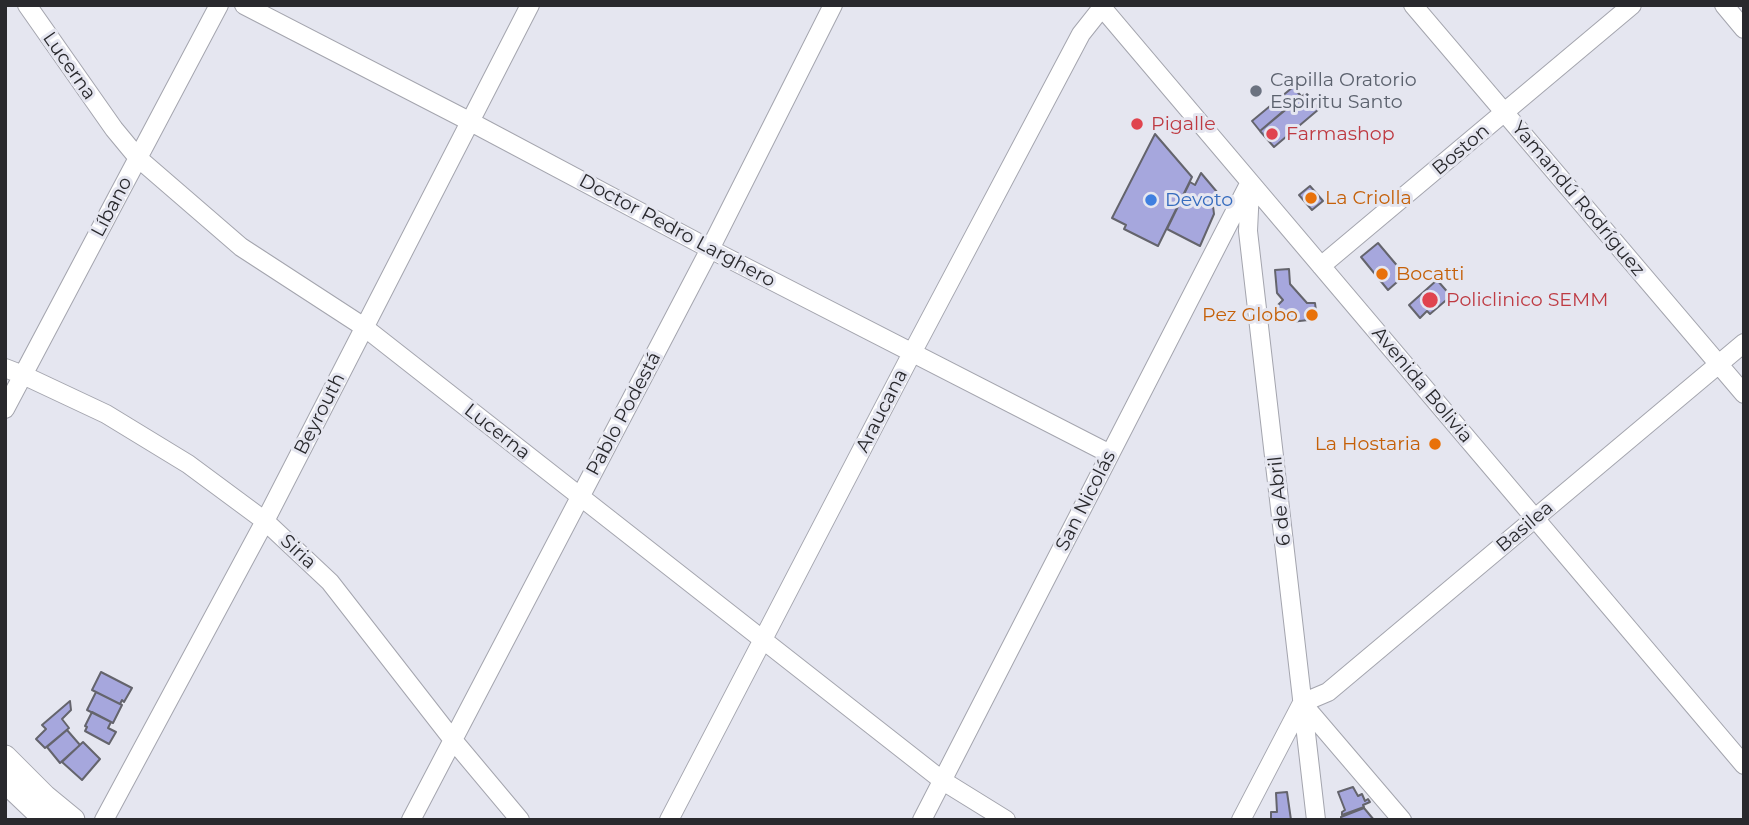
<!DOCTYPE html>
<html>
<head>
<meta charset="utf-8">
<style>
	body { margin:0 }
	#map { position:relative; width:1749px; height:825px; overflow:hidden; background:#e5e6f0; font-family:Montserrat,sans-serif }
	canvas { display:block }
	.frame { position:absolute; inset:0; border:7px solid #29292d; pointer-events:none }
</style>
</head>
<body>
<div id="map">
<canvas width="1749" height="825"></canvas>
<div class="frame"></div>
</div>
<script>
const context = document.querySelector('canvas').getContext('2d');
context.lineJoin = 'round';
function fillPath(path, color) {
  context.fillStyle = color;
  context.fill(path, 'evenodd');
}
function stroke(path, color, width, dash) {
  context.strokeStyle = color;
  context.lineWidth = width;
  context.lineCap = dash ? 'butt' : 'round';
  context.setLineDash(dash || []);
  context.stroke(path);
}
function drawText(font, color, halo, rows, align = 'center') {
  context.font = font + ' Montserrat,sans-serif';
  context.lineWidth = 6;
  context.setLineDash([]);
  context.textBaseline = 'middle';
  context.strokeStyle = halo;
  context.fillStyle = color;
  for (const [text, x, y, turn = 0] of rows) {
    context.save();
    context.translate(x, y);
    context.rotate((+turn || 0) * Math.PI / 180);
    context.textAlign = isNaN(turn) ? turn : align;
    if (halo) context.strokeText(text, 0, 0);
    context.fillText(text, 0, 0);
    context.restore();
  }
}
const building = new Path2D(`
	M1293,87L1301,96L1260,131L1252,121Z
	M1306,93L1319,109L1274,147L1260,131Z
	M1155,134L1192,177L1158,246L1124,229L1126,225L1112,218Z
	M1201,173L1217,192L1209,199L1213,206L1214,214L1200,246L1167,229L1190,182L1195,185Z
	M1310,186L1323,201L1312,210L1299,195Z
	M1378,243L1405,275L1388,290L1361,257Z
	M1289,269L1290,284L1307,303H1315L1317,319L1291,322L1276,307L1283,300L1277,293L1275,270Z
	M1437,280L1451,296L1430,314L1427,311L1420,318L1409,305Z
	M101,672L132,688L124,702L122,700L120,704L92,690Z
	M96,692L122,705L113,723L87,710Z
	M70,701L71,710L62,719L69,728L45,748L36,739L46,729L42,725Z
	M92,712L111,722L108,728L116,732L109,744L85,731L87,727L85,726Z
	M67,730L80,745L60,763L47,747Z
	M83,742L100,759L82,780L62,762Z
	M1353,787L1358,796L1362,794L1365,801L1368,799L1370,802L1363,805L1364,807L1342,815V812L1345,810L1338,792Z
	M1287,792L1291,820H1271V812H1277L1276,793Z
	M1364,808L1374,820H1341V817Z`);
fillPath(building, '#a6a7dd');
stroke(building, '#64646c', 2);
const minor = new Path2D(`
	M27,5L114,129L138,158L241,247L364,327L943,781L1006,820
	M244,5L469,121L710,249L1110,454
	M1100,5L1744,765
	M1413,5L1744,394
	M1724,5L1744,29
	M1250,189L1248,231L1316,820
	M1321,266L1632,5
	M5,368L23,375L106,414L188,464L265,521L330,582L453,740L520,820
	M5,409L219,5
	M1302,703L1328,692L1744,343
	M1302,703L1402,820
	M104,820L265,521L530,5
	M411,820L710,249L833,5
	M669,820L912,353L1081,34L1104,5
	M922,820L1250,182
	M1241,820L1302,703`);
const major = new Path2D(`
	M5,757L45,797L73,820
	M5,781L46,820`);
stroke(minor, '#a4a5ae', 20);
stroke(major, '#a4a5ae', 25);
stroke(minor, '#fff', 18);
stroke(major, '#fff', 23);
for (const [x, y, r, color] of [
	[1256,91,7,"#6b7280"],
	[1137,124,7,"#e0444e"],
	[1272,134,7,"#e0444e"],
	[1311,198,7,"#e8710a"],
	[1151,200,7,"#3f7fe0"],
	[1382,274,7,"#e8710a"],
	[1430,300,9,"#e0444e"],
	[1312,315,7,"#e8710a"],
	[1435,444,7,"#e8710a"]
]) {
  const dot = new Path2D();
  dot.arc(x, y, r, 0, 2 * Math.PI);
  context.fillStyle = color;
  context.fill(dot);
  stroke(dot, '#e5e6f0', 2.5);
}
drawText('19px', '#29292d', '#e5e6f0', [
	["Lucerna",69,66,55],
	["Boston",1461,150,-40],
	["Yamandú Rodríguez",1578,199,50],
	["Líbano",112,207,-62],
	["Doctor Pedro Larghero",677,231,28],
	["Avenida Bolivia",1422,385,50],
	["Araucana",882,411,-63],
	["Beyrouth",320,414,-63],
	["Pablo Podestá",624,414,-62],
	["Lucerna",497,432,38],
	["San Nicolás",1086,501,-63],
	["6 de Abril",1280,501,-96],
	["Basilea",1525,527,-40],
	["Siria",298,552,43]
]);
drawText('19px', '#5b616d', '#e5e6f0', [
	["Capilla Oratorio",1270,80],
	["Espiritu Santo",1270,102]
], 'left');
drawText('19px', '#be3a42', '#e5e6f0', [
	["Pigalle",1151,124],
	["Farmashop",1286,134],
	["Policlinico SEMM",1446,300]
], 'left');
drawText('19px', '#c56008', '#e5e6f0', [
	["La Criolla",1325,198],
	["Bocatti",1396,274],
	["Pez Globo",1298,315,"right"],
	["La Hostaria",1421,444,"right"]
], 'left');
drawText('19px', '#366cbe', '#e5e6f0', [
	["Devoto",1165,200]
], 'left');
</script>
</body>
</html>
